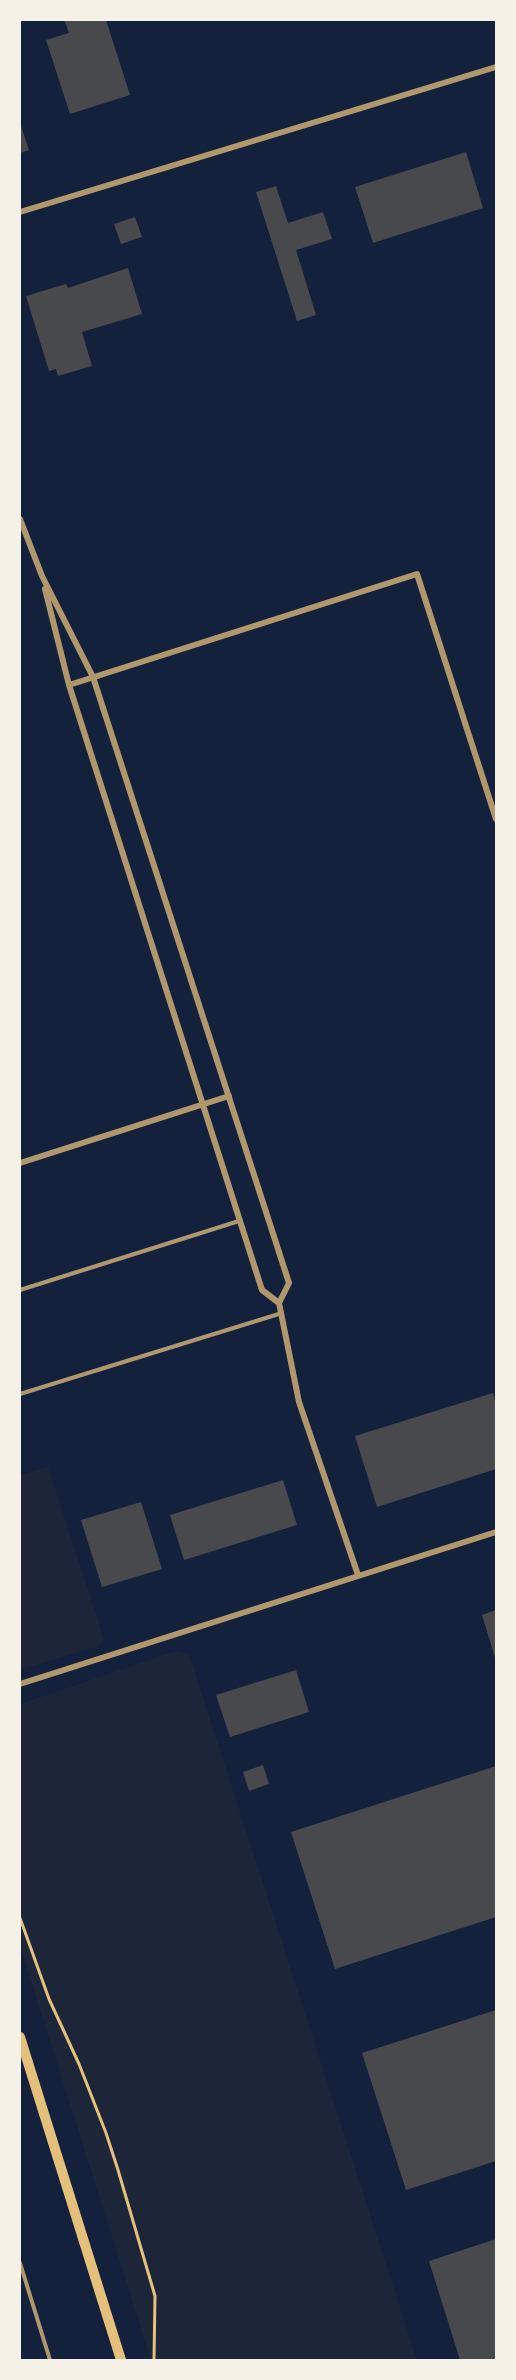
<!DOCTYPE html>
<html>
<head>
<meta charset="utf-8">
<style>
	body { margin:0 }
	#map { position:relative; width:516px; height:2380px; overflow:hidden; background:#14213d; font-family:"Work Sans",sans-serif }
	canvas { display:block }
	.frame { position:absolute; inset:0; border:21px solid #f6f1e7; pointer-events:none }
</style>
</head>
<body>
<div id="map">
<canvas width="516" height="2380"></canvas>
<div class="frame"></div>
</div>
<script>
const context = document.querySelector('canvas').getContext('2d');
context.lineJoin = 'round';
function fillPath(path, color) {
  context.fillStyle = color;
  context.fill(path, 'evenodd');
}
function stroke(path, color, width, dash) {
  context.strokeStyle = color;
  context.lineWidth = width;
  context.lineCap = dash ? 'butt' : 'round';
  context.setLineDash(dash || []);
  context.stroke(path);
}
fillPath(new Path2D(`
	M48,1467L104,1639L99,1646L20,1670V1475Z
	M176,1651L189,1654L417,2360H151L20,1946V1704Z`), '#1d2539');
fillPath(new Path2D(`
	M64,20H106L130,95L70,114L46,40L69,33Z
	M20,123L29,150L20,153Z
	M466,152L483,208L373,243L355,187Z
	M276,186L288,223L323,212L332,239L296,250L316,315L297,321L256,192Z
	M135,217L142,237L121,244L114,224Z
	M128,268L142,314L82,332L92,366L58,376L56,369L49,371L26,296L66,284L68,288Z
	M493,1393L496,1405V1469L377,1507L355,1436Z
	M283,1480L297,1525L184,1560L170,1515Z
	M141,1502L162,1569L102,1587L81,1520Z
	M496,1610V1661L482,1615Z
	M296,1670L309,1712L230,1737L216,1695Z
	M263,1765L269,1784L249,1791L243,1772Z
	M496,1766V1917L335,1969L291,1832Z
	M496,2010V2161L406,2190L362,2053Z
	M496,2239V2360H460L429,2261Z`), '#48494c');
stroke(new Path2D(`
	M20,1918L49,1999L79,2064L106,2133L118,2170L155,2296L154,2360`), '#e5c07b', 3);
stroke(new Path2D(`
	M20,1290L239,1221
	M20,1394L282,1313
	M20,2263L50,2360`), '#b1986c', 4);
stroke(new Path2D(`
	M20,212L496,67
	M20,519L42,576L93,677L289,1283L279,1303
	M45,589L69,685L262,1290L279,1303
	M69,685L417,574L496,819
	M20,1163L229,1096
	M279,1303L299,1402L358,1575
	M20,1684L496,1532`), '#b1986c', 6);
stroke(new Path2D(`
	M20,2037L121,2360`), '#e5c07b', 10);
</script>
</body>
</html>
